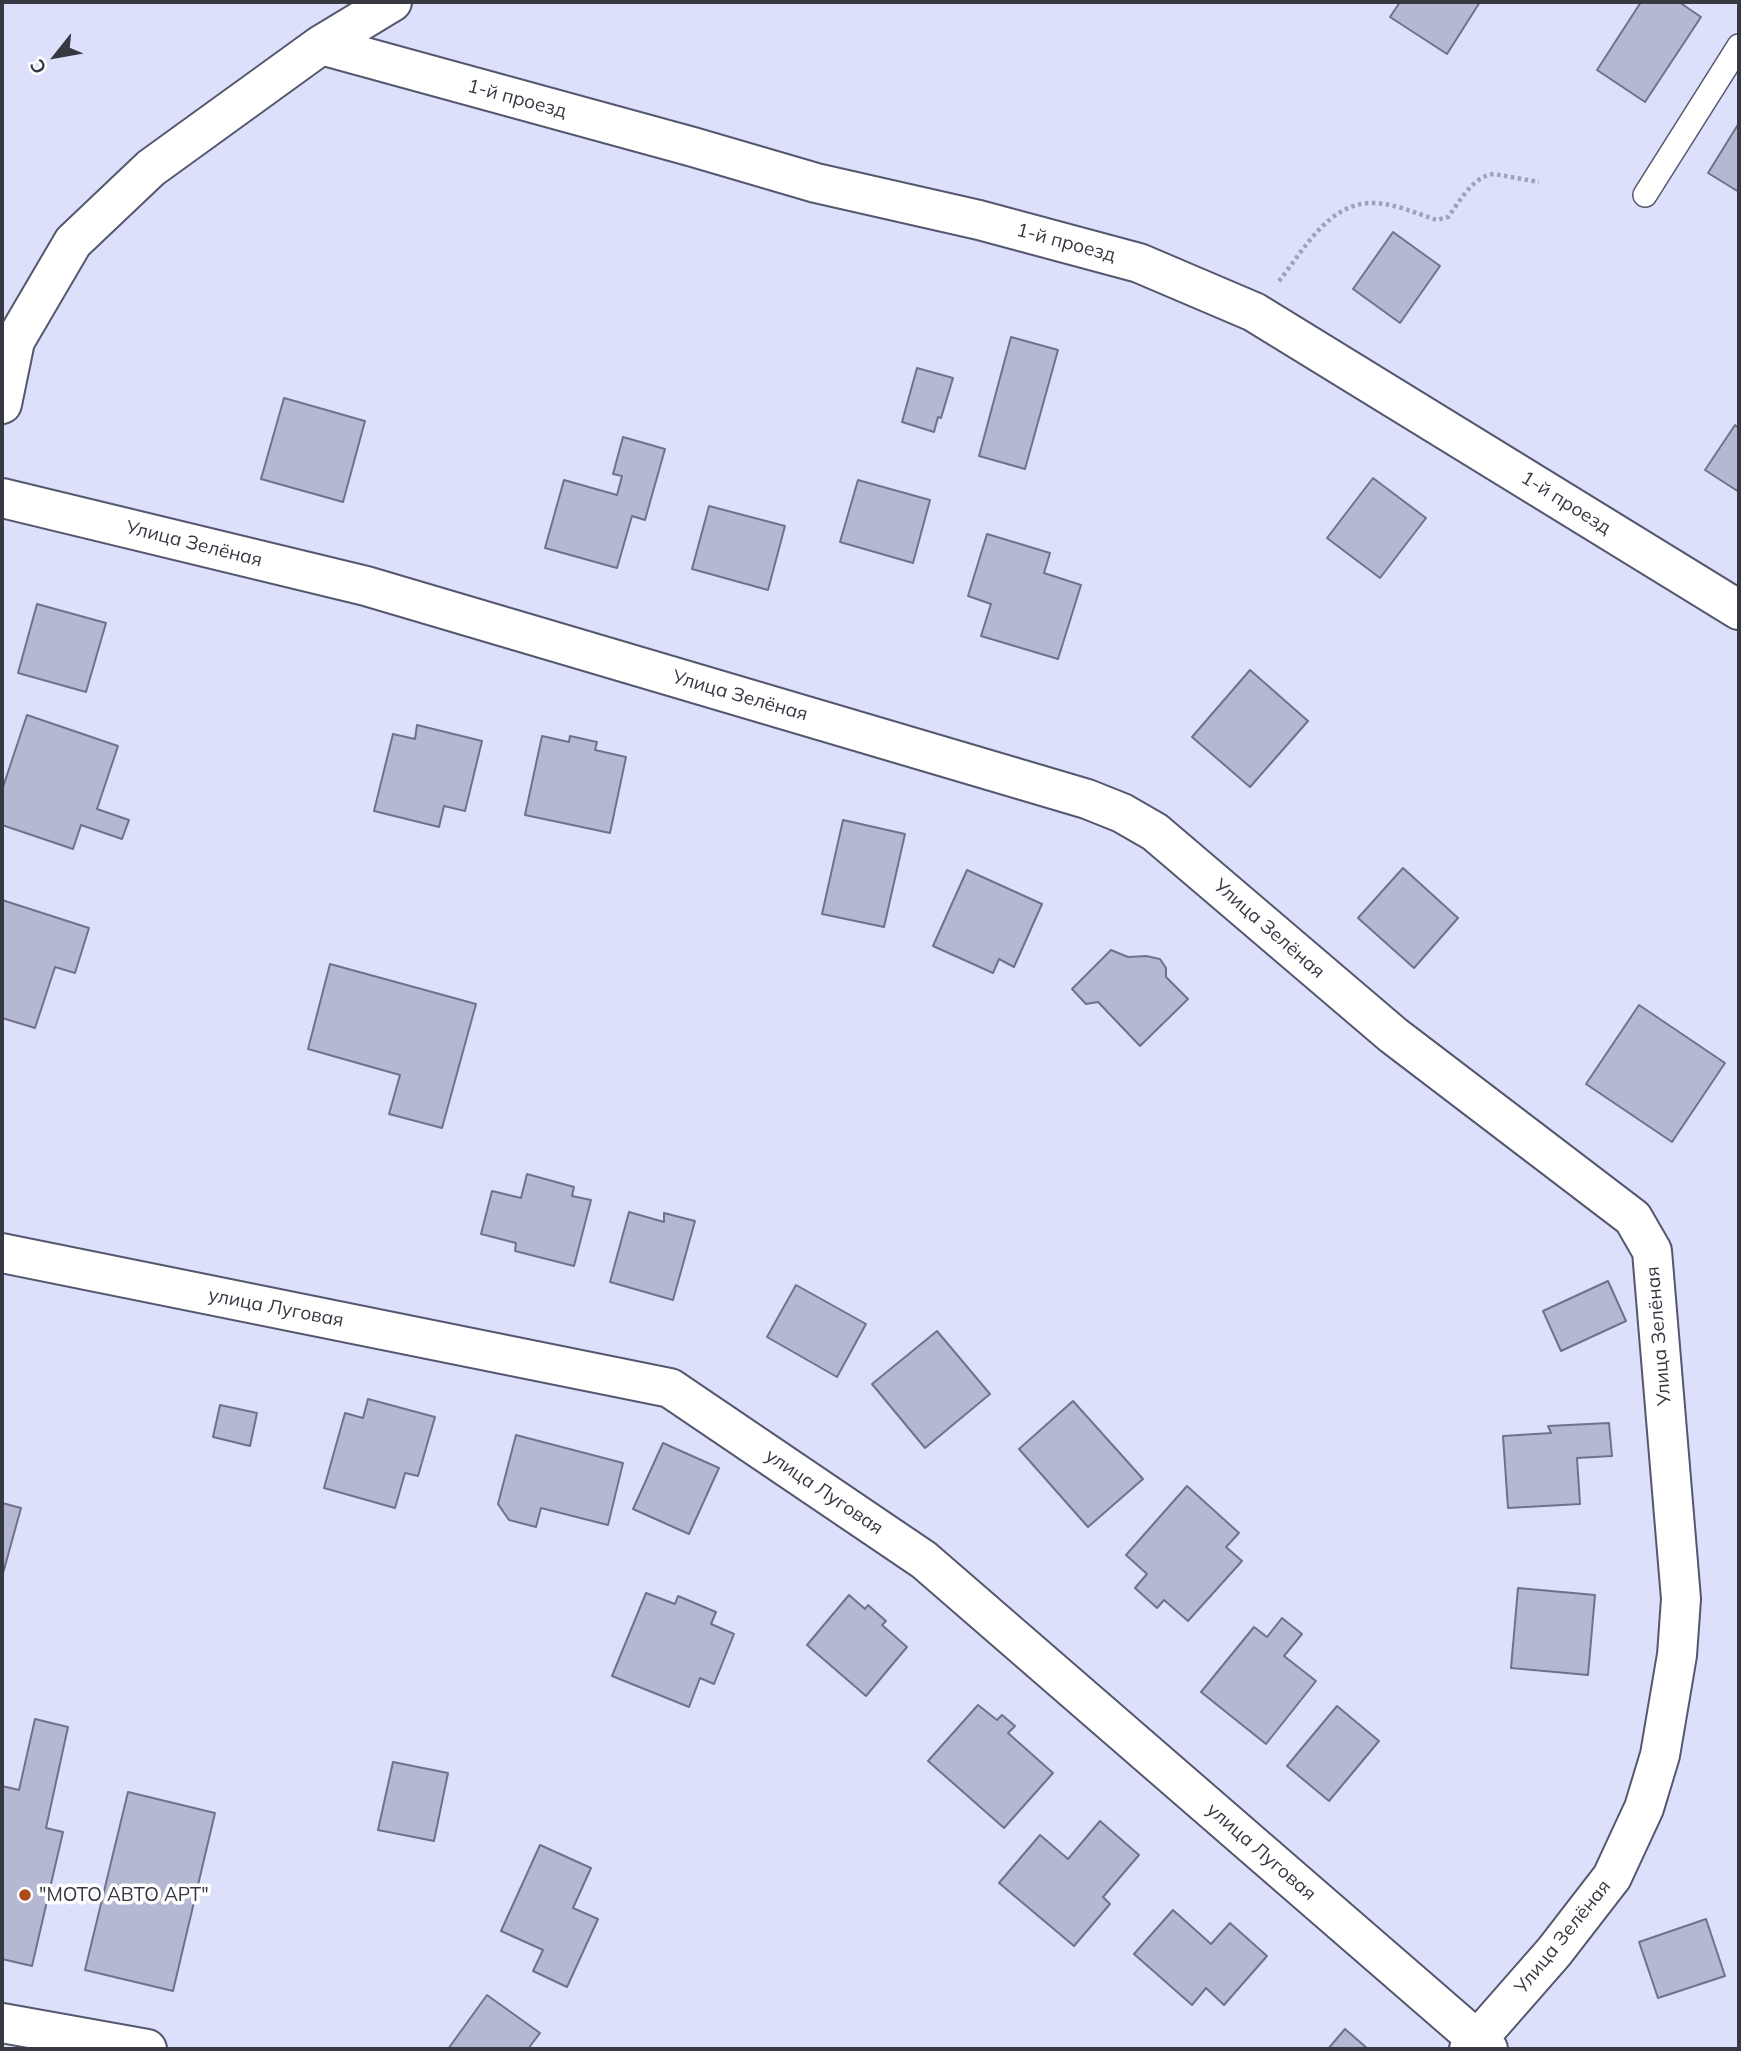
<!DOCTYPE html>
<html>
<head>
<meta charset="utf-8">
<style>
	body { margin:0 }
	#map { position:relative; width:1741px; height:2051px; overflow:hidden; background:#dce0fb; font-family:Mulish,sans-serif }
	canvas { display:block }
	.frame { position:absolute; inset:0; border:4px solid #363842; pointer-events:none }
	.north { position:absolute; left:21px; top:21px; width:70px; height:70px; -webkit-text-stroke:5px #fff; paint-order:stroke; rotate:239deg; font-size:19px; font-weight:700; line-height:28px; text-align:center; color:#363842 }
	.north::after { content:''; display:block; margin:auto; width:24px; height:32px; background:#363842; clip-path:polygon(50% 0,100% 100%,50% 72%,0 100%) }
</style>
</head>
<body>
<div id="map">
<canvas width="1741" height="2051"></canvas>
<div class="frame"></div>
<div class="north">С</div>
</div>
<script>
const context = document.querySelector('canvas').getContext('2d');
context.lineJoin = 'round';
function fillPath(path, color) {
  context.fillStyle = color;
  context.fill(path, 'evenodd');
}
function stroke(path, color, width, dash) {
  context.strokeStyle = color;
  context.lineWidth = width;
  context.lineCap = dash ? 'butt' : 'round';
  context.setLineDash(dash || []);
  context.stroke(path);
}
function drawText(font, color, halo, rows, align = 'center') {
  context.font = font + ' Mulish,sans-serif';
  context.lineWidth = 7;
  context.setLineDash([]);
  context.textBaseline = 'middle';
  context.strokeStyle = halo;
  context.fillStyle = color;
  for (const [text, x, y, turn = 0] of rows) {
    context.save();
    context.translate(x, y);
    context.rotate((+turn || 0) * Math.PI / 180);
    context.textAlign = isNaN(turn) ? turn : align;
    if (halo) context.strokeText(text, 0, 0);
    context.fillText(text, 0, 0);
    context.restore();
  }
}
const building = new Path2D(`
	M1400,2H1480L1447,54L1390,17Z
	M1641,2H1679L1701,17L1645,102L1597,70Z
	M1739,123V192L1708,173Z
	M1393,232L1440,266L1400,323L1353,289Z
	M1011,337L1058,350L1025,469L979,456Z
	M917,368L953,378L941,418L938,417L934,432L902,422Z
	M284,398L365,421L343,502L261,479Z
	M1735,425L1739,428V492L1705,470Z
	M623,437L665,449L645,520L632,516L617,568L545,548L564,480L617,495L622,476L613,474Z
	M1373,478L1426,518L1380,578L1327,538Z
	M858,480L930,500L913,563L840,542Z
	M709,506L785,526L768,590L692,569Z
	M987,534L1050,553L1044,573L1081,585L1058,659L981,636L991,604L968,596Z
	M37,604L106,623L86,692L18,673Z
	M1250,670L1308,721L1250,787L1192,737Z
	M27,715L118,746L97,809L129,820L122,839L81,825L73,849L2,825V790Z
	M417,725L482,741L465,811L444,806L439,827L374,811L393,734L415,739Z
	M542,736L569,742L570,736L597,742L595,750L626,757L610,833L525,815Z
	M843,820L905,834L884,927L822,914Z
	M1403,868L1458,918L1414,968L1358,918Z
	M967,870L1042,904L1014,967L999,959L993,973L933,946Z
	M2,900L89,928L75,973L55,967L35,1028L2,1018Z
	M1111,950L1128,957L1146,956L1160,959L1166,968V977L1188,999L1140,1046L1098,1002L1086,1004L1072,989Z
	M330,964L476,1004L442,1128L389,1114L400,1075L308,1049Z
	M1639,1005L1725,1063L1672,1142L1586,1084Z
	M527,1174L574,1187L572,1196L591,1200L574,1266L515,1251L516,1243L481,1234L492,1191L521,1198Z
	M629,1212L664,1222V1213L695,1221L673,1300L610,1282Z
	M1608,1281L1626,1321L1561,1351L1543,1311Z
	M796,1285L866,1324L837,1377L767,1337Z
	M937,1331L990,1394L925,1448L872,1384Z
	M368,1399L435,1417L418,1476L405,1473L395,1508L324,1488L345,1413L363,1418Z
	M1073,1401L1143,1479L1088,1527L1019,1449Z
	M220,1405L257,1413L250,1446L213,1437Z
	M1609,1423L1612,1456L1577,1458L1580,1504L1508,1508L1503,1436L1551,1433L1548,1426Z
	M516,1435L623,1463L608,1525L541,1508L536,1527L509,1520L498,1504Z
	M663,1443L719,1468L689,1534L633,1509Z
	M1187,1486L1239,1533L1226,1547L1242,1561L1188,1621L1164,1600L1157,1608L1135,1588L1147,1574L1126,1555Z
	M2,1503L21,1508L2,1577Z
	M1518,1588L1595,1595L1588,1675L1511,1668Z
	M646,1593L675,1604L678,1596L716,1612L711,1624L734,1634L714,1684L700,1678L689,1707L612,1676Z
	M849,1595L865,1609L868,1605L886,1621L882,1625L907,1647L866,1696L807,1645Z
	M1282,1618L1302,1634L1284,1656L1316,1681L1266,1744L1201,1692L1254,1627L1267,1637Z
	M978,1705L997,1720L1002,1715L1015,1726L1008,1733L1053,1773L1004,1828L928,1761Z
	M1337,1706L1379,1741L1329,1801L1287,1766Z
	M35,1719L68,1727L46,1828L63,1832L32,1966L2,1959V1786L19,1790Z
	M393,1762L448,1773L434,1841L378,1830Z
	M128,1792L215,1813L173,1991L85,1970Z
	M1100,1821L1139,1855L1103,1897L1110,1904L1074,1946L999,1883L1040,1835L1068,1859Z
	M540,1845L591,1868L573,1908L598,1919L567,1987L533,1971L543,1950L501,1931Z
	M1173,1910L1211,1944L1230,1923L1267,1956L1224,2005L1206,1988L1192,2005L1134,1954Z
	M1706,1919L1725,1976L1658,1998L1639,1942Z
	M487,1995L540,2033L528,2049H448Z
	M1345,2029L1368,2049H1328Z`);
fillPath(building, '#b5b8d2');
stroke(building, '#6f7289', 2);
const service = new Path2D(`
	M1645,195L1739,46`);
const minor = new Path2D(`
	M321,45L693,147L816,183L979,220L1139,263L1254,312L1739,610
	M2,404L15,341L73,242L151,168L321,45L392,2
	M2,498L366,586L1087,799L1122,813L1155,832L1393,1035L1633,1218L1652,1251L1681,1599L1677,1655L1660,1755L1644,1808L1612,1877L1554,1952L1469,2049
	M2,1253L670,1388L924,1560L1488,2049
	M2,2023L147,2049`);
stroke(service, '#55576e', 26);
stroke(minor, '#55576e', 42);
stroke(new Path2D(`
	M1279,281C1304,250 1329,201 1375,203C1396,204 1418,214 1437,220L1448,217C1460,201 1473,176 1494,174L1539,182`), '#9ea2b6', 4.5, [3.5, 3.5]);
stroke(service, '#fff', 23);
stroke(minor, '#fff', 38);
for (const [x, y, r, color] of [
	[25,1895,7,"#ae491a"]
]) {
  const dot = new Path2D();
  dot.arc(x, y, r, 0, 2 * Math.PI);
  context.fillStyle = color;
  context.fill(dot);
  stroke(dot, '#fff', 2.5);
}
drawText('19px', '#363842', '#fff', [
	["1-й проезд",517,99,15],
	["1-й проезд",1066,243,15],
	["1-й проезд",1566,503,32],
	["Улица Зелёная",194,544,14],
	["Улица Зелёная",740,696,16],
	["Улица Зелёная",1269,929,41],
	["улица Луговая",276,1308,11],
	["Улица Зелёная",1659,1336,-95],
	["улица Луговая",824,1492,34],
	["улица Луговая",1261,1852,41],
	["Улица Зелёная",1563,1937,-51]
]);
drawText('19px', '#363842', '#fff', [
	["\"МОТО АВТО АРТ\"",39,1895]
], 'left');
</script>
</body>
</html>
